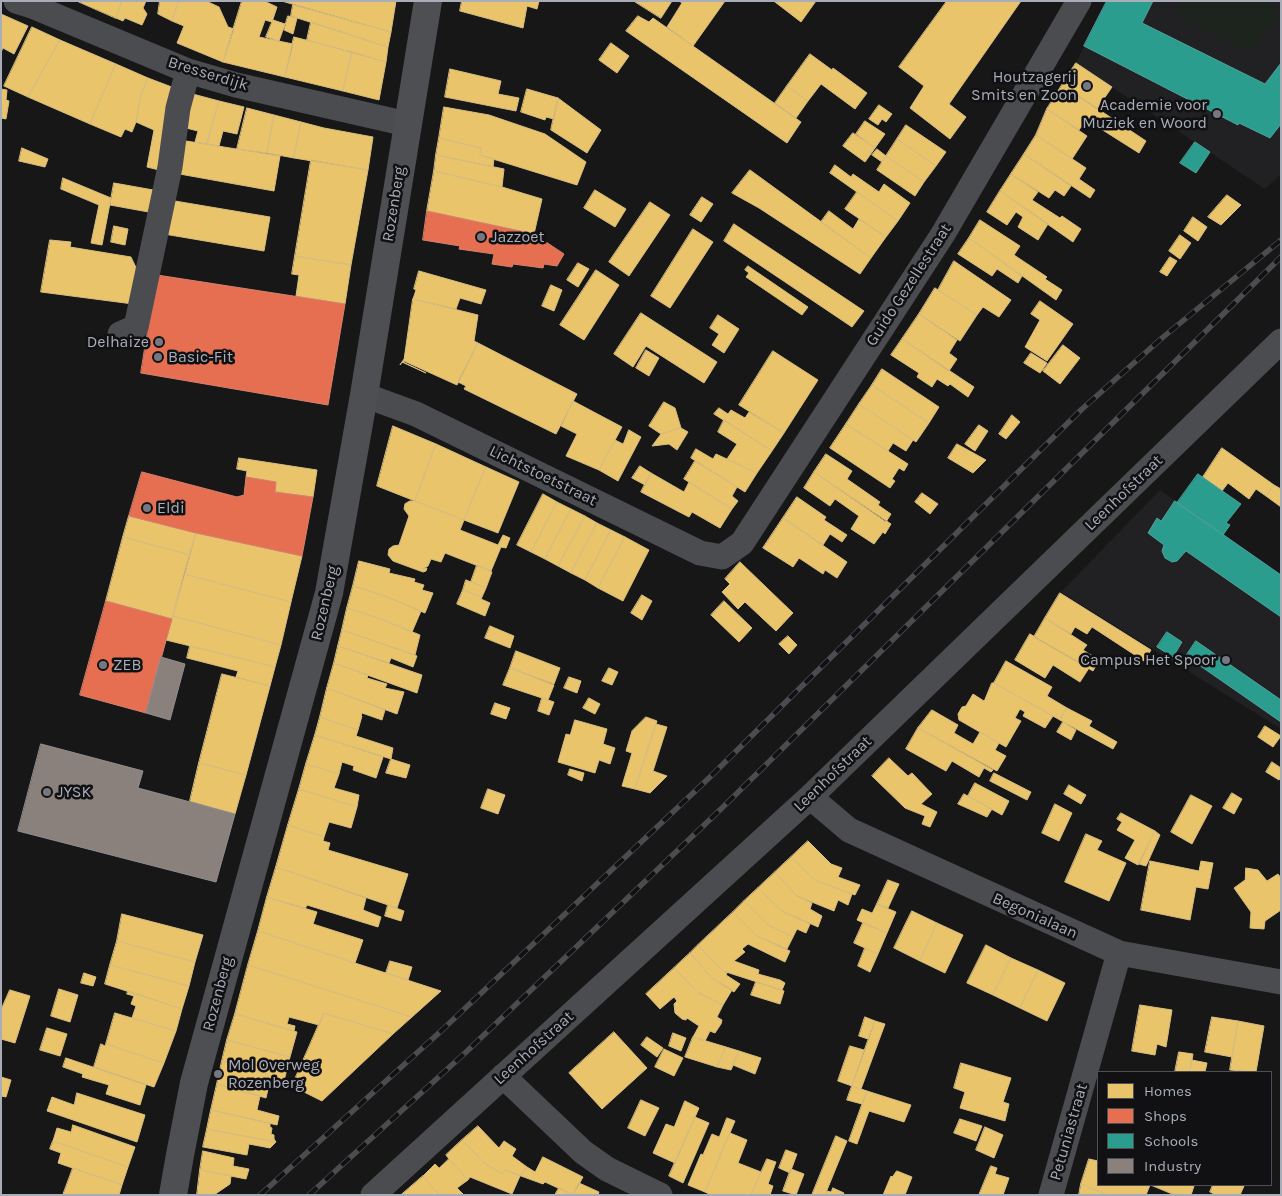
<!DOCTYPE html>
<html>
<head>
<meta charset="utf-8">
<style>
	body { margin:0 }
	#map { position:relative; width:1282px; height:1196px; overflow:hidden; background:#171717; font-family:Karla,sans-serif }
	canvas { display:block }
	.frame { position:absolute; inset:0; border:2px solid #a8adb8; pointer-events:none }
	.legend { position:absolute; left:1097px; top:1071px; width:175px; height:115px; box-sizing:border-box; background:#111113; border:1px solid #4d4f55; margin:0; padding:6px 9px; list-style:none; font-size:15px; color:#a8adb8 }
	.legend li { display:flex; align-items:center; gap:10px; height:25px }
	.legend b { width:25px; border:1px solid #4d4f55 }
</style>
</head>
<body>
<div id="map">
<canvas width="1282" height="1196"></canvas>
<div class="frame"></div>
<ul class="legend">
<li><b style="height:14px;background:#e9c46a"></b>Homes</li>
<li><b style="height:14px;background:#e76f51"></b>Shops</li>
<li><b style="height:14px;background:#2a9d8f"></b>Schools</li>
<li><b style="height:14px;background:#8a817c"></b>Industry</li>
</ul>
</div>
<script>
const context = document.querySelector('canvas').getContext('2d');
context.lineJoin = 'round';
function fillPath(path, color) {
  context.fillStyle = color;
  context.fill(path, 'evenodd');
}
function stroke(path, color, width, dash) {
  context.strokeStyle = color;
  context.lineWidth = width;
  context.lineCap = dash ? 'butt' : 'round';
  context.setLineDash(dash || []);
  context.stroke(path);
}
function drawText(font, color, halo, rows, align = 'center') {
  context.font = font + ' Karla,sans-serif';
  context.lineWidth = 5;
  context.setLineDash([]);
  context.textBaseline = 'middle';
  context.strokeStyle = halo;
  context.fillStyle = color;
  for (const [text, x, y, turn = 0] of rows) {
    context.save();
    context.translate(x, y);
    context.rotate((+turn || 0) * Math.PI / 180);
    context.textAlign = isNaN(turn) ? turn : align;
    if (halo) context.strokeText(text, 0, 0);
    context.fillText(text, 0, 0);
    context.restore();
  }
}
fillPath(new Path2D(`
	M1106,1H1281V174L1265,189L1076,63Z
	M1160,490L1281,576V729L1061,592Z`), '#212123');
fillPath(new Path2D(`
	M1183,1H1270L1281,14L1251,54L1177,15Z`), '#1d241e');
const homes = new Path2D(`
	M77,1H122L116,18Z
	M122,1H146L143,8L147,14L142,25L125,18L123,21L116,18Z
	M160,1H179L172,21L158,14Z
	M179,1H206L219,7L228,27L234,29L223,62L177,43L184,26L172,21Z
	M242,1H264L277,7L272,22L265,20L259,37L293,44L285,77L223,62Z
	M282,1H396L391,32Z
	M462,1H539L537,9L527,6L523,28L460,11Z
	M634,1H672L661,18Z
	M679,1H725L693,46L667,27L682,3Z
	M776,1H816L801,22L775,2Z
	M947,1H1021L949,104L966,117L950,139L910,108L924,86L899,67Z
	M293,5L391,32L388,47L291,16Z
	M1,14L28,26L14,54L3,48L1,52Z
	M288,16L297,18L293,34L284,30Z
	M638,16L649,22L653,18L801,122L787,143L626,31Z
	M273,20L285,24L279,41L266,37Z
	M311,22L388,47L386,62L307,40Z
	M32,27L60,40L28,97L4,86Z
	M294,37L352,52L343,91L285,77Z
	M60,40L116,64L90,124L28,97Z
	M611,43L629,56L617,73L599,60Z
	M352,52L386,62L379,100L343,91Z
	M810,54L832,70L833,68L867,93L855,109L821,84L808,101L787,86Z
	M1076,63L1112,87L1097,109L1062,85Z
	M116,64L148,78L141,95L136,122L132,132L125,129L121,137L90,124Z
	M450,69L501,81L498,94L519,98L516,111L445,97Z
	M148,78L177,89L159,170L147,167L154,130L136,122L141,95Z
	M1062,85L1146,141L1139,153L1090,122L1087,127H1081L1079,130L1047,109Z
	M787,86L808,101L796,118L775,103Z
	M1,89L7,90L6,100L9,101L6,119L1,118Z
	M527,89L558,98L554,119L546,117L545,120L521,112Z
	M189,93L219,101L207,144L195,142L198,131L182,127Z
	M558,98L601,130L587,153L551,130Z
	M219,101L244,107L237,134L223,131L219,146L207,144Z
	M879,105L892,114L886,122L882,119L878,125L869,119Z
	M444,107L489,115L545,134L586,162L577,185L480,155L481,148L439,138Z
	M247,108L274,115L267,153L237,149Z
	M1047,109L1087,136L1072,159L1036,135Z
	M274,115L301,122L294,158L267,153Z
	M865,121L885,134L875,148L856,134Z
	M301,122L324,128L373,137L368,170L294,158Z
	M906,125L946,152L936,166L897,139Z
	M853,133L875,148L865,162L843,146Z
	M1036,135L1086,168L1079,179L1095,190L1090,198L1024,154Z
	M439,138L481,148L480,155L494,159L493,167L436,155Z
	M897,139L936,166L924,182L886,156Z
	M180,140L280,156L274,191L174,173Z
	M22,148L48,159L45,167L19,161Z
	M877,149L886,156L882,162L872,155Z
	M1024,154L1071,186L1064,196L1055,190L1049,198L1011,174Z
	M436,155L504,169L502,187L434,171Z
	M886,156L924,182L915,196L877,170Z
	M311,160L368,170L351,265L295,256Z
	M835,165L851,177L853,174L879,192L884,184L910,203L898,221L830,173Z
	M750,170L871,258L860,274L759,208L732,193Z
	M434,171L502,187L542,199L534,234L427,211Z
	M1011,174L1038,192L1032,200L1060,218L1062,216L1081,229L1073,242L1000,191Z
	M63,178L111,198L102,245L91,243L99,205L61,189Z
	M114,183L159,191L154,213L110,205Z
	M595,190L626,209L615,227L584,208Z
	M1000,191L1048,224L1038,240L1018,227L1023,217L1016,212L1007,225L987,212Z
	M857,192L898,221L886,237L845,209Z
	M1227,195L1241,205L1221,225L1208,217Z
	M702,197L713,204L701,222L690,215Z
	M169,200L270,217L264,251L164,234Z
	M650,202L670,215L629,276L609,262Z
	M829,211L853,229L859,219L886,237L871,258L821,222Z
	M1193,217L1207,227L1198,241L1184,231Z
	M980,220L1020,246L1014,255L1047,277L1045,279L1062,290L1056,300L969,238Z
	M734,224L864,311L852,327L724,241Z
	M114,226L128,229L125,245L111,242Z
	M693,229L713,242L670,308L651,296Z
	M1180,235L1191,243L1180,259L1169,251Z
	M969,238L1022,276L1018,283L997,269L992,276L958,254Z
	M50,240L71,242L70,247L131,257L139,274L133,304L41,292Z
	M295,256L351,265L345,304L296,296L299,275L292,274Z
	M1170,257L1177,261L1167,276L1160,272Z
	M954,261L1011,300L999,317L983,307L977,315L938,290Z
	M578,263L589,269L578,287L567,280Z
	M748,266L808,307L802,315L746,277L749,273L745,270Z
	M596,270L619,285L584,340L560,325Z
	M419,271L486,290L481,304L460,298L456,309L413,299L416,290L414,289Z
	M551,285L562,290L554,311L542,306Z
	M935,288L977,315L960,341L919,314Z
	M413,299L478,315L474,341L478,343L457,385L404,361L403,362L426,373L402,362L400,365L404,359Z
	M1040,301L1073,324L1047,361L1025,347L1040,320L1031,314Z
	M641,313L717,362L704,383L646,346L633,367L614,354Z
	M919,314L957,340L949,353L957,359L949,371L902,339Z
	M718,315L739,329L724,353L712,345L719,334L710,328Z
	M902,339L974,387L968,397L950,384L948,386L937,379L932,387L917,377L919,373L891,355Z
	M478,343L577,394L556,434L464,389L466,386L458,382Z
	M1063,345L1080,358L1060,384L1043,371Z
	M646,350L659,358L649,376L636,368Z
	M773,351L818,380L784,433L739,405Z
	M1031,353L1047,363L1040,373L1024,363Z
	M882,369L939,407L929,423L872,385Z
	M872,385L929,423L916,442L859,404Z
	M573,401L622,427L599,470L566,456L577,434L561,426Z
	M664,402L675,408L681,428L661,434L649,426Z
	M859,404L913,440L906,451L893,443L888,451L846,424Z
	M719,408L728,414L731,410L745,418L749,412L784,433L772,451L714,414Z
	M1012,415L1020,422L1006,439L999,434Z
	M724,420L772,451L757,473L727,459L737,444L718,432Z
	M846,424L908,464L904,471L899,468L892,479L895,481L890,488L830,448Z
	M979,425L988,431L975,451L965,444Z
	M393,426L436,444L415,501L377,486Z
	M681,428L688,432L677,450L669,444L652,446L661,434Z
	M629,430L641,437L618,481L599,470L615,440L623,444Z
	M436,444L486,467L464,520L415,501Z
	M957,444L986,460L973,473L948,458Z
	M1222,448L1274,485L1266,496L1256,489L1249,499L1228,483L1222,491L1203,477Z
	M696,449L713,459L716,454L757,473L745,492L691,458Z
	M826,454L852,471L847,479L880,502L878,505L891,514L886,522L814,472Z
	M239,458L317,470L313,497L275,492L276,482L246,477L247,471L237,469Z
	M695,461L737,487L732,496L738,501L732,509L684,479Z
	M640,466L651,473L645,485L632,478Z
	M486,467L519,482L498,533L464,520Z
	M814,472L891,524L885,534L883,532L874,544L851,529L859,516L835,499L830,506L804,488Z
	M651,473L684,492L689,482L732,509L720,528L692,512L689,517L641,492Z
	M1274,485L1281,489V507L1266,496Z
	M922,493L938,504L930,514L915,502Z
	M543,494L557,502L531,552L517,545Z
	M797,497L826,517L824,520L847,535L842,542L830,534L823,545L783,518Z
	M410,501H415L464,520L460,530L498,545L503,535L510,538L506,548L501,547L491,571L445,553L441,562L431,559L428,566L422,569L427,568L426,571L423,572L393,561L388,555L389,549L393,546L399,545L409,516L404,509L405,504Z
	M557,502L571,509L545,559L531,552Z
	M571,509L585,516L558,566L545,559Z
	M129,516L196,533L190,555L123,537Z
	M585,516L597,523L571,573L558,566Z
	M783,518L847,562L837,578L825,570L823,574L799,558L793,567L763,548Z
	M597,523L611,530L585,580L571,573Z
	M611,530L625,537L598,588L585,580Z
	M196,533L302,556L291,602L184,574Z
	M123,537L190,555L172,619L106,601Z
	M625,537L649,550L623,601L598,588Z
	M359,561L390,569L389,573L415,579L414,582L424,585L422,590L433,593L425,613L382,595L353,586Z
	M740,562L793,613L776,631L745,602L738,609L722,592L730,584L725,579Z
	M477,565L492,572L486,588L471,582Z
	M184,574L291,602L281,645L173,616Z
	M466,580L486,588L482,597L463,590Z
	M353,586L382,595L421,611L412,632L378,618L347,608Z
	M463,590L482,597L481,599L490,603L485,616L457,604Z
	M1060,593L1151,650L1144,661L1092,627L1087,634L1075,627L1071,634L1045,618Z
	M642,595L652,601L642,620L631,613Z
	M724,601L752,628L739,642L711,615Z
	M347,608L378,618L420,635L415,655L342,630Z
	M173,616L281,645L275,667L166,640Z
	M1045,618L1087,645L1083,650L1099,660L1093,671L1034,637Z
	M490,626L514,636L510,648L485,638Z
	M342,630L417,656L413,667L391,658L389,663L338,646Z
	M1030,634L1089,668L1080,682L1053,665L1045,678L1015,660Z
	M788,636L797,645L789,654L779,644Z
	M190,646L275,667L270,686L236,677L238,671L187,658Z
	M338,646L422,675L417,693L334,663Z
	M516,651L560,668L554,684L510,668Z
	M1006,661L1052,687L1047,696L1067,708L1060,720L994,683Z
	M334,663L368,675L367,678L387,684L385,688L404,692L397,714L327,688Z
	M510,668L554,685L548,700L503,685Z
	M609,668L618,672L612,685L602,681Z
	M222,674L270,686L246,775L199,763Z
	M569,677L581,681L577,693L564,688Z
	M992,683H994L1053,716L1045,728L1023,716L1025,712L1020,709L1015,718L1021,721L1006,747L959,720L958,714L962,707L966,706L973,694L984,701Z
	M327,688L385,710L382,720L362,713L361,716H362L358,730L320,717Z
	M542,698L554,702L549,715L538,711Z
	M589,698L600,704L595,714L583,708Z
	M495,703L510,708L506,719L491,714Z
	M1067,708L1092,721L1089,726L1117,742L1113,749L1060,720Z
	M932,710L958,725L954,733L973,744L980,732L999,743L995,750L1006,756L997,771L918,728Z
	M320,717L358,730L356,736L393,748L391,759L315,735Z
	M646,717L657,721L635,789L622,786L632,753L626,751L632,731Z
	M575,720L607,729L603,744L615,748L610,764L599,760L595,773L558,762L566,734L570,735Z
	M1063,722L1076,730L1071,740L1057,732Z
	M656,724L667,727L653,771L667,776L650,793L635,789Z
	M1265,726L1281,736L1273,747L1258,737Z
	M918,728L993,770L991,772L984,768L979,777L952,761L946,771L906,749Z
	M315,735L383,757L376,778L353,770L354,766L342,762L339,774L306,764Z
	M889,758L908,776L912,773L932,794L921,804L937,812L930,827L922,824L925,816L905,808L872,776Z
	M391,759L410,765L406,778L386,773Z
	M1272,762L1281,768V777L1279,780L1266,772Z
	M199,763L246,775L235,814L190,801Z
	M306,764L339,774L334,788L359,795L357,807L299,789Z
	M570,769L584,773L582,781L568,775Z
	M994,773L1031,792L1027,800L990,781Z
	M975,783L1009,801L1002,815L968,796Z
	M1069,785L1086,795L1081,804L1064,794Z
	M299,789L357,807L351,828L329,822L324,837L288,825Z
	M488,789L505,795L498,814L481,808Z
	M1232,793L1242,799L1234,814L1223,808Z
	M964,794L992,809L987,817L958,804Z
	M1191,795L1212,806L1192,844L1171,832Z
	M1055,804L1072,813L1059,841L1042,833Z
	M1121,813L1155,831L1138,865L1125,858L1135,840L1117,830L1122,822L1117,819Z
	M288,825L324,837L323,841L330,843L328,850L408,874L397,908L276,867Z
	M1155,831L1160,835L1146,866L1139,864Z
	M1086,834L1102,841L1097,850L1126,863L1109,901L1065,882Z
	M808,841L831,864L842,868L838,877L860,885L855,895L815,880L791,857Z
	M791,857L815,880L852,894L848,905L838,900L834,911L797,896L775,872Z
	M1150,861L1199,871L1201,861L1213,863L1208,889L1196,887L1190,920L1141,910Z
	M276,867L366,898L363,910L381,917L378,927L307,905L305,909L267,897Z
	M1246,868L1258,870L1267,881L1278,874L1281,878V910L1265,921L1264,929L1250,928L1251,912L1234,888L1245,880Z
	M775,872L797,896L812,903L810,909L822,916L818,927L782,911L758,888Z
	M888,880L899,884L888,908L877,904Z
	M758,888L782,911L810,924L806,933L797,929L793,937L768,925L744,901Z
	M267,897L317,912L313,924L363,940L355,963L258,931Z
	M744,901L768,925L793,937L787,949L757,936L733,912Z
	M877,904L896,912L887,933L857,920L862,909L872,913Z
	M388,905L404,911L401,921L385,916Z
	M912,911L937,923L920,961L894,948Z
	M733,912L757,936L790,951L785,962L748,944L742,949L745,952L734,961L759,970L758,974L780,980L785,983L782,990L723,971L698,945Z
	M122,914L203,935L195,962L117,941Z
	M863,923L887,933L878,954L854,943Z
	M937,923L963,935L945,973L920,961Z
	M258,931L355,963L441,991L412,1017L248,965Z
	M117,941L195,962L189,986L110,965Z
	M698,945L723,971L727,973L726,975L740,984L734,992L712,978L690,953Z
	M986,945L1011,958L993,995L967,983Z
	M865,948L878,954L870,972L858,966Z
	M690,953L712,978L732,990L723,1005L697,992L674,968Z
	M1011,958L1038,970L1020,1008L993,995Z
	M390,961L412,967L408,980L386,973Z
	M110,965L189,986L182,1009L105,984Z
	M248,965L412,1017L393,1034L324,1013L319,1025L289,1017L287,1024L295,1026L294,1031L235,1014Z
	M674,968L697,992L723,1005L717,1017L722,1020L721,1024L715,1033L710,1031L705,1041L693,1037L699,1026L687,1018L686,1020L682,1019L675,1013L674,1004L677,1001L674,997L660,1009L646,994Z
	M1038,970L1065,983L1047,1021L1020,1008Z
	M84,973L96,977L93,986L81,983Z
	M756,982L784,991L780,1004L751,995Z
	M59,989L78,995L70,1022L51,1016Z
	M10,990L30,996L15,1043L1,1039V1010Z
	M128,991L182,1009L176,1031L132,1018L136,1006L131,1004L134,996L127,994Z
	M1140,1005L1172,1010L1166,1047L1157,1044L1155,1055L1132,1051Z
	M115,1013L176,1031L164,1063L106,1044Z
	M324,1013L393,1034L322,1101L292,1086Z
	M235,1014L297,1032L290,1057L227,1040Z
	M865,1017L875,1021L868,1039L859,1036Z
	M1212,1017L1238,1021L1232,1057L1205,1052Z
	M875,1021L885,1024L861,1089L852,1086Z
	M1238,1021L1264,1026L1256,1072H1255L1230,1070Z
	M47,1028L67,1034L60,1056L40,1050Z
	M614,1032L647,1068L602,1109L569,1073Z
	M673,1033L686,1038L681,1051L669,1046Z
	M647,1037L663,1048L657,1057L641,1045Z
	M693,1037L726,1047L717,1067L685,1057Z
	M227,1040L290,1057L284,1081L255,1070L222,1061Z
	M101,1044L105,1046L106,1044L164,1063L154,1087L94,1067Z
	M850,1046L864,1050L852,1086L838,1081Z
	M726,1047L739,1051L731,1070L717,1067Z
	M664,1049L683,1058L674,1076L655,1067Z
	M739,1051L761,1058L755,1074L733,1065Z
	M1179,1052L1193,1054L1190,1072H1175Z
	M66,1058L146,1085L140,1105L106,1094L109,1085L82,1077L83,1074L63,1067Z
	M1192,1060L1207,1063L1205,1072H1190Z
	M222,1061L255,1070L271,1076L266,1098L217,1084Z
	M961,1063L1011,1078L1003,1102L1009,1104L1005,1121L960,1108L965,1092L954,1088Z
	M1,1077L11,1080L6,1097L1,1096Z
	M217,1084L260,1096L257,1110L279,1116L277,1125L211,1110Z
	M852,1086L867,1091L862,1104L847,1100Z
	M867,1091L911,1105L904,1122L869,1111L857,1144L849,1141Z
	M77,1093L145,1115L137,1142L47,1111L52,1097L74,1105Z
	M641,1100L659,1108L645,1136L628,1128Z
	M685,1101L699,1108L675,1163L653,1153L666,1124L674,1127Z
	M211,1110L270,1123V1127L272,1128L271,1134L274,1135V1139L276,1142L207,1129Z
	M695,1117L709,1123L683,1183L669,1176Z
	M727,1118L735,1121L705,1192L688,1185L701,1154L703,1155L712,1134L719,1137Z
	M960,1119L982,1126L976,1141L954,1133Z
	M73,1125L135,1147L128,1167L53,1141L57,1128L71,1132Z
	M478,1126L499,1148L504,1141L516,1149L512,1156L527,1167L521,1176L505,1170L502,1174L484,1163L462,1140Z
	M985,1127L1003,1135L994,1158L976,1150Z
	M207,1129L276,1142L270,1148L249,1144L247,1155L203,1147Z
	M730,1133L747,1140L738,1163L761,1172L751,1195H711L705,1192Z
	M836,1136L847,1141L825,1195H812Z
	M462,1140L484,1163L502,1174L505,1170L520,1176L512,1194L470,1177L468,1180L449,1159L446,1155Z
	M53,1141L128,1167L122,1185L58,1163L61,1153L50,1149Z
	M786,1150L797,1154L790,1173L779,1168Z
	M203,1151L234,1158L233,1166L249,1169L246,1179L200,1170Z
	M543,1157L583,1177L573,1195L545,1182L543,1184L521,1176L527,1167L535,1172Z
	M449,1159L468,1180L457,1188L464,1195H439L423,1176L435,1164L439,1168Z
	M767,1159L776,1162L768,1184L773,1186L770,1195H751Z
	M1089,1159L1098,1161V1185H1150L1146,1195H1108L1081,1184Z
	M991,1166L997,1168L995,1174L1009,1178L1003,1195H979Z
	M73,1168L122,1185L119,1195H63Z
	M791,1169L804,1174L796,1195L783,1191Z
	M200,1170L231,1176L230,1184L214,1195H197Z
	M897,1171L912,1177L905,1195H883L891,1176L892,1177Z
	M423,1176L439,1195H401Z
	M579,1183L599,1192L598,1195H573Z
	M1081,1184L1108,1195H1079Z
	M1151,1185H1191L1194,1186L1191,1195H1175Z
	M1213,1185H1242L1244,1186L1240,1195H1216L1210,1192Z
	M559,1188L573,1195H555Z
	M833,1188L844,1193L843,1195H825L827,1191L831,1192Z`);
fillPath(homes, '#e9c46a');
stroke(homes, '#d6bd81', 1);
const shops = new Path2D(`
	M427,211L534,234L564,254L557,266L544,264L543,268L513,264L512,267L492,264L494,254L459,249L460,246L423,240Z
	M157,275L345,304L328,405L141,373Z
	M142,472L237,497L244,495L246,477L276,482L275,492L313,497L302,556L196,533L129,516Z
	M106,601L172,619L146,713L80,695Z`);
fillPath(shops, '#e76f51');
stroke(shops, '#d48270', 1);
const schools = new Path2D(`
	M1107,1H1153L1142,23L1265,84L1281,63V124L1270,138L1239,123L1238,125L1084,46Z
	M1195,142L1210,152L1196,173L1180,163Z
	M1198,474L1241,504L1226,523L1230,525L1223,535L1177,503Z
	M1175,501L1281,575V617L1186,551L1177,561L1172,562L1165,558L1162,551L1164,545L1148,533L1157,518L1161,521Z
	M1167,632L1182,642L1173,657L1157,647Z
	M1196,641L1281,700V722L1186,656Z`);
fillPath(schools, '#2a9d8f');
stroke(schools, '#50a29b', 1);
const industry = new Path2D(`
	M161,657L185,664L170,720L146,713Z
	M41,744L143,771L138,788L235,814L216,882L18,831Z`);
fillPath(industry, '#8a817c');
stroke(industry, '#938e8e', 1);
stroke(new Path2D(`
	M16,1L32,6L188,71L236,85L407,124
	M120,334L136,327L170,167L178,108L188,71
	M364,395L416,414L700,553L722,557L742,543L943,234L1079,1
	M810,797L849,830L1119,953L1281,982
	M503,1076L583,1152L607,1169L660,1195
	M373,1195L810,797L1281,341
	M1051,1195L1119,953`), '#4b4c50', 25);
stroke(new Path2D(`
	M173,1195L180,1155L194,1083L329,593L364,395L428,1`), '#4d4f52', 28);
const rail = new Path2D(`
	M260,1195L440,1032L710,777L1082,409L1162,338L1281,240
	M309,1195L465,1053L722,808L1281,257`);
stroke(rail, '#4b4c4f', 5.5);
stroke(rail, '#111113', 4, [11]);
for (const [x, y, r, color] of [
	[1087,86,5,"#757880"],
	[1217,114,5,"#757880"],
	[481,237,5,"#757880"],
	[159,342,5,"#757880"],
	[158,357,5,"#757880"],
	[147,508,5,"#757880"],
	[1226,660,5,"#757880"],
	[103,665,5,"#757880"],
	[47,792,5,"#757880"],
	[218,1074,5,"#757880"]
]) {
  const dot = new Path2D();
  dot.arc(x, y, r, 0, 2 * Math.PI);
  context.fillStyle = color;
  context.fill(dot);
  stroke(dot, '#111113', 2);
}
drawText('16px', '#a8adb8', '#111113', [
	["Bresserdijk",208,74,17],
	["Rozenberg",394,204,-81],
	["Guido Gezellestraat",909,285,-57],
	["Lichtstoetstraat",543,476,26],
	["Leenhofstraat",1124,493,-44],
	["Rozenberg",325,603,-77],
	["Leenhofstraat",833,774,-44],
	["Begonialaan",1035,916,24],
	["Rozenberg",218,994,-75],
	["Leenhofstraat",534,1048,-42],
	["Petuniastraat",1069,1132,-74]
]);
drawText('16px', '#a8adb8', '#111113', [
	["Houtzagerij",1077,77,"right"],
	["Smits en Zoon",1077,95,"right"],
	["Academie voor",1207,105,"right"],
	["Muziek en Woord",1207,123,"right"],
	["Jazzoet",491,237],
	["Delhaize",149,342,"right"],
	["Basic-Fit",168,357],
	["Eldi",157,508],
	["Campus Het Spoor",1216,660,"right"],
	["ZEB",113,665],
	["JYSK",57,792],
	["Mol Overweg",228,1065],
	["Rozenberg",228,1083]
], 'left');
</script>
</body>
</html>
